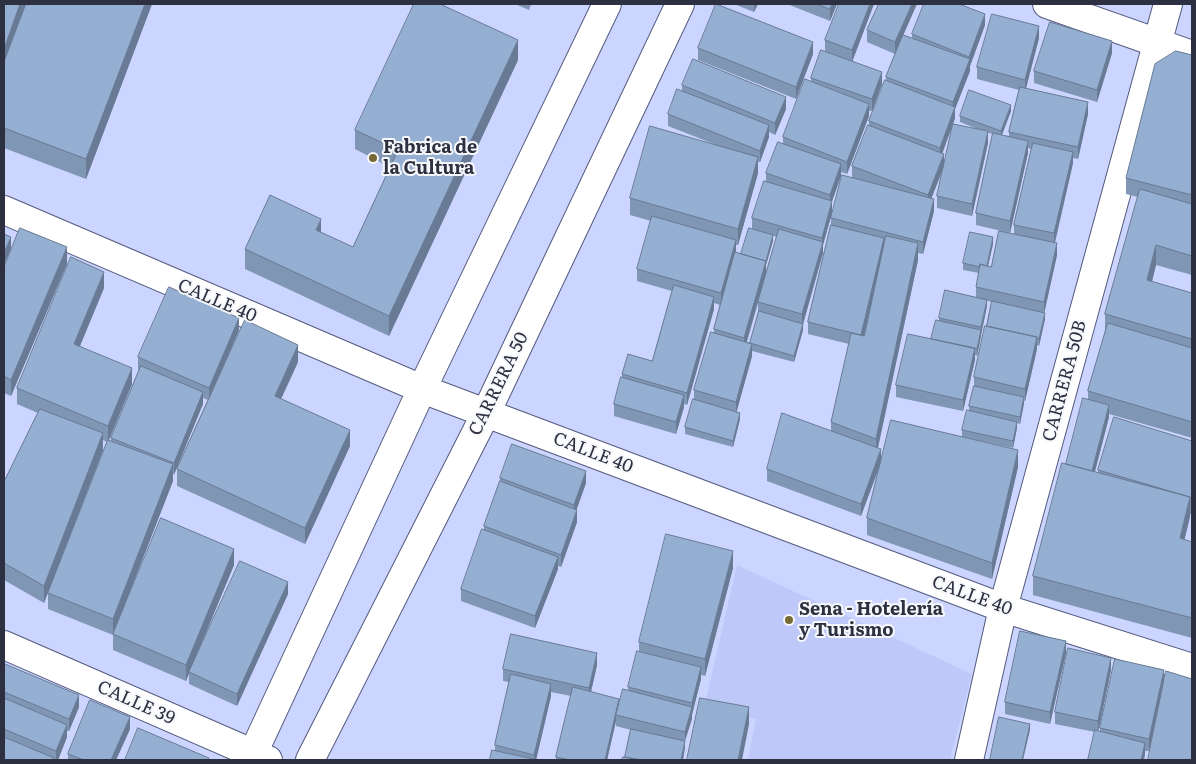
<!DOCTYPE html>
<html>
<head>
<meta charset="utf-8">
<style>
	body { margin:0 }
	#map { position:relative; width:1196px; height:764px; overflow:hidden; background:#ccd5ff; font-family:Literata,serif }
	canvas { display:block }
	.frame { position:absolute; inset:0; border:5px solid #2d3040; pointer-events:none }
</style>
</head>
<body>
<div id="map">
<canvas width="1196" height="764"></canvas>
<div class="frame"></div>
</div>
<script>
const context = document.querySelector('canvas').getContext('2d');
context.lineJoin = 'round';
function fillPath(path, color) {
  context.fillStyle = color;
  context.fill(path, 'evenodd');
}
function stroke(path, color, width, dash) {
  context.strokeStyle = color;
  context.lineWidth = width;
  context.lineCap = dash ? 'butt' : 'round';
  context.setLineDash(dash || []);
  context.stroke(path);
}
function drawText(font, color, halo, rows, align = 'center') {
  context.font = font + ' Literata,serif';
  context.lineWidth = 4;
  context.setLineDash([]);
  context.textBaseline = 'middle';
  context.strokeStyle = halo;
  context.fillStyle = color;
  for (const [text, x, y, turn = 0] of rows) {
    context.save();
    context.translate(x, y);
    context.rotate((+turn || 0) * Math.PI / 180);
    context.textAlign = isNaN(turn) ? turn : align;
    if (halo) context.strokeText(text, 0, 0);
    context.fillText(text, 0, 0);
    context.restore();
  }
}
fillPath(new Path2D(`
	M737,565L972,674L950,760H748L756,719L704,708Z`), '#bfc9f9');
const minor = new Path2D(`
	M1047,4L1192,55
	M4,210L422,389L1003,608L1192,668
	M4,645L268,760
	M250,760L422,389L607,4
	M310,760L486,413L680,4
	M969,760L1003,608L1168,4`);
stroke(minor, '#535a7e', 30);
stroke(minor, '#fff', 28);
fillPath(new Path2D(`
	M4,4H152L86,179L4,148Z
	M515,4H531L529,10Z
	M734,4H758L754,12Z
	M787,4H837L830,21Z
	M874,4L852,62L882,84L872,111H869V116L847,174L841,172V176L832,201V213L823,245V253L803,324V330L794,362L752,351V356L736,412L740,419L733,447L685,434V427L694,400V390L714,332V329L720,305L714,303V309L687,405L684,404V407L676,434L614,416V404L622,377V374L652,361L672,291L637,281V269L651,221L630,215V198L714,144L668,126V114L682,91V85L786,109L775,135L769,132V137L760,162H758V173L738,245H736V253L741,254L752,229V218L766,182V173L783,143V137L811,81V78L837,56L825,52V40ZM773,236L777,237L766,273V265L773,241ZM758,303V314L750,343L747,342Z
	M985,25L970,66V71L955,109V118L953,124L980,130L960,122V116L1011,111L1002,135L1009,136V132L1019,90L977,79V67L1039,38L1026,88L1088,114L1078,159L1073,158V163L1055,243L1057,255L1044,313L1045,319L1039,346L1037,345V349L1025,401H1024L1020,424L1017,423V428L1013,448L962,437V430L969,410V406L974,386V377L992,302L987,301V306L981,333V336L977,356L975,355V360L963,411L896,397V385L931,339L939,321V318L976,297V287L979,273L963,270V263L993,244L988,266L991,267L1014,234V225L1032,149L1028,148V153L1010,233L976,225V213L993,134L988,133V143L972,216L937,208V196L944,167L931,199L934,211L923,254L918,253V260L878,448L881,459L1018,467L992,579L867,535V518L880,466L861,516L767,481V469L831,431V422L849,344L808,334V322L831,225V218L852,178V166L869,125V121L886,80V77L898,46L895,54L867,42V30L903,35L912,38V34ZM953,124L944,165L942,153Z
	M698,48L813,54L796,99L698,60Z
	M1112,53L1097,102L1034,83V71Z
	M1192,55V275L1156,265L1152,282L1192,293V438L1109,414V417L1095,472H1098V470L1192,441V515L1190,514L1184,540L1192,542V638L1033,595V576L1066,464L1088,399V391L1105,333V314L1138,197L1126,194V178Z
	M518,60L389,336L245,269V249L321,232L353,247L390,167L355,149V130Z
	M67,264L11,396L4,393V267Z
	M104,288L80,346L132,384L109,440L111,441V438L139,370L138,369V357L239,330L214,388L298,362L281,399L350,446L305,544L177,486V469L208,400L203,398V404L173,475V481L125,604L234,565L186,681L113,650V635L48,609V593L107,442L103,440V450L44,603L4,580V482L38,413L17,404V388Z
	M500,478L586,483L576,510L577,522L561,567L558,566V569L535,628L461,601V589L484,530V526L500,481Z
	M733,568L705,676L701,675V679L685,741V747L683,760H622L625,757L631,730L616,726V721L607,760H556V757L571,696L551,692V696L536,760L495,751V745L509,682L503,681V669L597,665L591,692L619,705L628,691V687L639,651V642Z
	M288,594L237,706L189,684V672Z
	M1066,653L1050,724L1005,714V702Z
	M4,668L79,707L69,731H67V737L58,760H4Z
	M1111,670L1098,731H1100V728L1163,686L1149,751H1145L1144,760H1088L1095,732L1055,724V712Z
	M130,729L116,760H68V754Z`), '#8096b5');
fillPath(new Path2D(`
	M20,4H27L4,65V49Z
	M145,4H152L86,179V159Z
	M754,4H758L754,12Z
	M832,4H837L830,21V9Z
	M870,4H874L852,62V50Z
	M912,4H917L895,54V42Z
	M985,14V25L970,66V71L955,109V118L940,160V148L953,111V102L969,61V57Z
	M1039,26V38L1025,92V80Z
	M518,40V60L389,336V316Z
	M1112,41V53L1097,102V90Z
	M813,42V54L796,99V87Z
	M882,72V84L872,111V99Z
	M786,97V109L775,135V123Z
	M1088,102V114L1078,159V147Z
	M869,104V116L847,174V162Z
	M1011,105V111L1001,137V131Z
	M769,125V137L760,162V151Z
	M988,131V143L972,216V204Z
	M1028,141V153L1010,233V221Z
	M1073,152V163L1054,245V233Z
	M944,154V166L928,207V195Z
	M758,157V173L738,245V229Z
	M841,164V176L830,207V195Z
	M934,199V211L923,254V242Z
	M832,201V213L823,245V253L803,324V330L794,362V356L802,326V314L822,246V238Z
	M321,219V239L316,230Z
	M773,235V241L766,265V273L744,350V338Z
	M11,237V249L4,265V253Z
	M993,237V244L986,275V268Z
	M884,238V250L861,347V335Z
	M736,240V252L721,305V293Z
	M918,243V260L876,456V439Z
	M1057,243V255L1044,314V302Z
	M1156,245V265L1147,300V280Z
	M67,247V264L11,396V380Z
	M104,272V288L74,360V344Z
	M714,297V309L687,405V393Z
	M987,300V306L977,356V349Z
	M1045,313V319L1039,346V339Z
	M239,318V330L209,400V388Z
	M1037,337V349L1025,401V389Z
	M752,344V356L736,414V402Z
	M298,345V362L275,412V396Z
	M975,348V360L963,411V400Z
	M132,368V384L108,442V426Z
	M203,392V404L174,475V463Z
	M684,395V407L676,434V422Z
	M1024,397V404L1020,424V417Z
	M1109,405V417L1091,486V474Z
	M740,413V419L733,447V441Z
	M1017,422V428L1013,448V441Z
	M350,430V446L305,544V528Z
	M103,433V450L44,603V586Z
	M881,449V461L861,516V504Z
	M1018,450V467L992,579V563Z
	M173,464V481L113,635V619Z
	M586,471V483L574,517V505Z
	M1190,497V517L1180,558V538Z
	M577,510V522L561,567V555Z
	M234,549V565L186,681V665Z
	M733,551V568L705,676V659Z
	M558,557V569L535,628V616Z
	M288,582V594L237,706V694Z
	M1066,641V653L1050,724V712Z
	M597,653V665L589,700V688Z
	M1111,658V670L1098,733V721Z
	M701,667V679L692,715V703Z
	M1164,670V682L1149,751V739Z
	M551,684V696L536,760H534V755Z
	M79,695V707L69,731V719Z
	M619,699V711L616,715V721L607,760H605Z
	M692,707V719L685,741V747L683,760H681L685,744V732Z
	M749,707V724L742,760H738Z
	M130,717V729L116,760H111Z
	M1030,724V730L1023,760H1022Z
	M67,725V737L58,760H56V751Z
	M1145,743V754L1144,760H1141Z`), '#687a94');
const building = new Path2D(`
	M4,4H20L4,49Z
	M26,4H145L86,159L4,128V62Z
	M414,4H440L518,40L389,316L245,249L270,195L321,219L316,230L353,247L398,150L355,130Z
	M716,4L813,42L796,87L698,48Z
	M817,4H832L830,9Z
	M839,4H870L852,50L825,40Z
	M879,4H912L895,42L867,30Z
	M924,4H959L985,14L969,57L912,34Z
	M992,14L1039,26L1025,80L977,67Z
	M1050,22L1112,41L1097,90L1034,71Z
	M903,35L970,59L953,102L886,77Z
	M821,50L882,72L872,99L811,78Z
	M1176,51L1192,55V195L1126,178L1155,64Z
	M693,59L786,97L775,123L682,85Z
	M805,79L869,104L847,162L783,137Z
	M885,80L955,107L940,148L869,121Z
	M1020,87L1088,102L1078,147L1009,132Z
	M677,89L769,125L760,151L668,114Z
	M969,90L1011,105L1001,131L960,116Z
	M953,124L988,131L972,204L937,196Z
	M868,125L944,154L928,195L852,166Z
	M650,126L758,157L738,229L630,198Z
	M993,133L1028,141L1010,221L976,213Z
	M778,142L841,164L830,195L766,173Z
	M1033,143L1073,152L1054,233L1014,225Z
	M842,175L934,199L923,242L831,218Z
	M764,181L832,201L822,238L752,218Z
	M1140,189L1192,204V256L1156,245L1147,280L1192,293V339L1105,314Z
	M652,216L736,240L721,293L637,269Z
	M831,225L884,238L861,335L808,322Z
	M20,228L67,247L11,380L4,376V267Z
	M749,228L773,235L766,261L741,254Z
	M779,229L823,242L802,314L758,302Z
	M999,231L1057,243L1044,302L976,287L980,264L991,267Z
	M970,232L993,237L987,266L980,264V267L963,263Z
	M4,234L11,237L4,253Z
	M886,236L918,243L876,439L831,422L851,333L864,336Z
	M735,252L766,261L744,338L714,329Z
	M71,257L104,272L74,344L132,368L108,426L17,388Z
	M674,285L714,297L687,393L622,374L628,354L652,361Z
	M169,287L239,318L209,388L138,357Z
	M945,290L987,300L981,327L939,318Z
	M992,301L1045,313L1039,339H1037V337L987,326Z
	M759,311L803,324L794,356L750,343Z
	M245,320L298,345L275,396L350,430L305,528L177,469Z
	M936,320L981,330L977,349L931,339Z
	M1108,323L1192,348V422L1088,391Z
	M985,326L1037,337L1025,389L974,377Z
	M711,332L752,344L736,402L694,390Z
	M908,334L975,348L963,400L896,385Z
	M141,366L203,392L174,463L111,438Z
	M621,377L684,395L676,422L614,404Z
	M974,386L1024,397L1020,417L969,406Z
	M1083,398L1109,405L1092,471L1066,464Z
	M693,399L740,413L733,441L685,427Z
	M40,409L103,433L44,586L4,563V482Z
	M967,410L1017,422L1013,441L962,430Z
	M782,413L881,449L861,504L767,469Z
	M1114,417L1192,441V498H1190V497L1098,470Z
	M891,420L1018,450L992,563L867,518Z
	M108,440L173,464L113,619L48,593Z
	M512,444L586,471L574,505L500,478Z
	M1062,463L1190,497L1180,538L1192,542V618L1033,576Z
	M500,481L577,510L561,555L484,526Z
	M161,518L234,549L186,665L113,634Z
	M482,529L558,557L535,616L461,589Z
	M666,534L733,551L705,659L639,642Z
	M240,561L288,582L237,694L189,672Z
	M1020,631L1066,641L1050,712L1005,702Z
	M511,634L597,653L589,688L503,669Z
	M1068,648L1111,658L1098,721L1055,712Z
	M637,651L701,667L692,703L628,687Z
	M1115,659L1164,670L1149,739L1100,728Z
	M5,664L79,695L69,719L4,692V668Z
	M1166,671L1192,679V760H1148Z
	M511,674L551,684L534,755L495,745Z
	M573,687L619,699L605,760H570L556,757Z
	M623,689L692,707L685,732L616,715Z
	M4,698L67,725L56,751L4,729Z
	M700,698L749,707L738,760H687Z
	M90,700L130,717L111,760H84L68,754Z
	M999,717L1030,724L1022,760H990Z
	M138,728L209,758L208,760H125Z
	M631,729L685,741L681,760H641L625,757Z
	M1095,730L1145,743L1141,760H1088Z
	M4,737L54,758L53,760H4Z
	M492,750L538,760H490Z
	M623,757L641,760H622Z`);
fillPath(building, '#95afd3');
stroke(building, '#687a94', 1);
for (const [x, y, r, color] of [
	[373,158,5,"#756936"],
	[789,620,5,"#756936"]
]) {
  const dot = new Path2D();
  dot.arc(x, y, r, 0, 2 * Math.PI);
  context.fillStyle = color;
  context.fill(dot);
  stroke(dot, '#f7f8fc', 2);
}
drawText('bold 18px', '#2d3040', '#f7f8fc', [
	["Fabrica de",383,148],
	["la Cultura",383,169],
	["Sena - Hotelería",799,610],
	["y Turismo",799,631]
], 'left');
drawText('18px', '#2d3040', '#f7f8fc', [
	["CALLE 40",217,301,23],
	["CARRERA 50B",1065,381,-75],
	["CARRERA 50",499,384,-64],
	["CALLE 40",593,453,21],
	["CALLE 40",972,596,20],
	["CALLE 39",136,703,24]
]);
</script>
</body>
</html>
